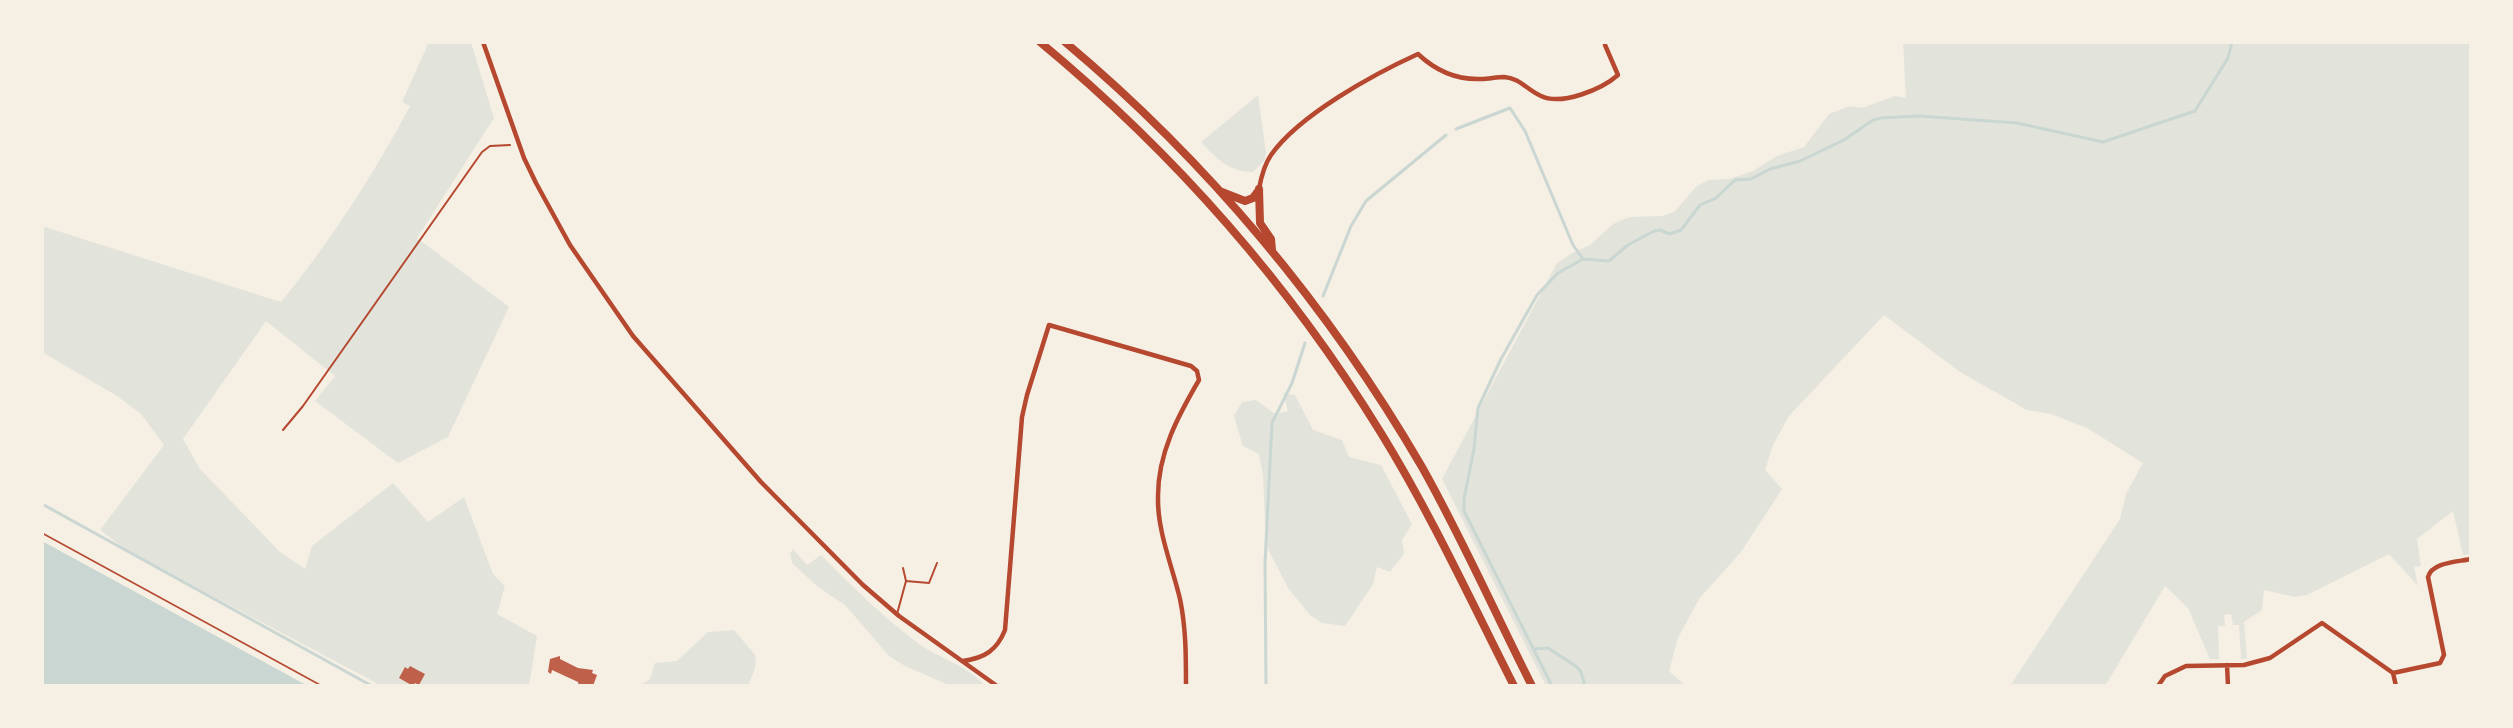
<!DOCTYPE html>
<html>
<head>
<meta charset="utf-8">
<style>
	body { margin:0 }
	#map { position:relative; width:2513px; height:728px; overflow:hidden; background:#f6efe4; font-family:"Zilla Slab",serif }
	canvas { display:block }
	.frame { position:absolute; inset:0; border:44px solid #f6efe4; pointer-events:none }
</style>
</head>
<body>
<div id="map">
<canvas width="2513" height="728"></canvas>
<div class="frame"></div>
</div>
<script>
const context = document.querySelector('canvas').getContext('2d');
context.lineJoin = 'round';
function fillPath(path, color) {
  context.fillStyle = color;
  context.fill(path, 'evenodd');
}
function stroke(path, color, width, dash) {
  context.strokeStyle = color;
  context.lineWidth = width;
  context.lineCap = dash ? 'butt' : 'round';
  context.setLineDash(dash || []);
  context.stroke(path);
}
fillPath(new Path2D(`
	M429,42H471L494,118L417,238L509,307L448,437L398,463L315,401L335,376L266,321L183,439L200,469L280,552L305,569L312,546L393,483L428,522L464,497L493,574L505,586L497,614L537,636L529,686H382L129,552L100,530L164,445L141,414L117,396L42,352V226L281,302C330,242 374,174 410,106L402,102Z
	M1903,42H2471V554L2463,555L2453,511L2417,539L2421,566L2414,567L2418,586L2389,554L2307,595L2295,597L2264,590L2262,610L2244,622L2247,659H2241L2239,625H2233L2231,614L2224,615L2225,626H2218L2219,659H2210L2188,608L2165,586L2105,686H2010L2120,519L2126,494L2143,463L2087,428L2051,414L2027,410L1960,372L1884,315L1789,416L1773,445L1765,470L1782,489L1741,552L1699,599L1678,638L1669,671L1686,686H1546L1442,479L1557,263L1572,253L1590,245L1613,224L1629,217L1662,216L1674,212L1696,187L1708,180L1729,179L1753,171L1777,156L1804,147L1829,114L1850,106L1862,108L1895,96L1906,98Z
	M1258,95L1266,153L1264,161L1253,172C1229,172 1217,159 1201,142Z
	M1283,393L1295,395L1313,430L1342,440L1349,457L1381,465L1412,524L1402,540L1404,554L1390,572L1377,567L1373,584L1345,626L1322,623L1310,615L1288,588L1266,545L1263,475L1259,454L1243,446L1234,416L1242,402L1256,400L1275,414L1288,411Z
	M793,549L807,565L821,555C852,586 883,617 918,643C938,658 969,666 985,686H951L905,666L889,656L845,605L818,587L792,563L790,554Z
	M734,630L756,656L755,669L748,686H639L650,679L655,663L677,661L708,632Z`), '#e2e4dc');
fillPath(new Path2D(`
	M42,541L308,686H42Z`), '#c9d6d2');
stroke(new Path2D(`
	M1456,129L1510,108L1525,131L1573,245L1583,259
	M1323,296L1351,226L1366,201L1446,135
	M42,504L372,686
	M1534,649L1548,648L1577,667L1581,672L1585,686
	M1266,686L1265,563L1272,423L1292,383L1305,343
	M1552,686L1464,511V499L1474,449L1478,408L1501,359L1537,295L1558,273L1583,259L1609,261L1628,245L1654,231L1660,230L1670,234L1681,230L1700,205L1716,198L1735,180L1751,179L1770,169L1800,161L1844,140L1873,120L1881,118L1919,116L2017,123L2103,142L2195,111L2228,58L2232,42`), '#c9d6d2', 3);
fillPath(new Path2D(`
	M560,656V659L578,668L593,670L592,673L597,675L593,686H579L578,682L552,670L551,674L548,672L550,659Z
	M410,666L425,674L419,685L415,683L413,686L399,678L405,667L408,669Z`), '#bf614a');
stroke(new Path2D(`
	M42,533L322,686`), '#b5482f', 1.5);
stroke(new Path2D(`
	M283,430L303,406L482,152L490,146L510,145
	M903,568L906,581
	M897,614L906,581L929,583L937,563`), '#b5482f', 2);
stroke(new Path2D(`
	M483,42L524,158L536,183L570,245L633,336L761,482L863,585L899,616L997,686
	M1259,189C1261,178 1264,165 1271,155C1299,115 1374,74 1418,54C1436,71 1456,80 1481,79C1489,79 1496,77 1504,77C1520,78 1527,90 1541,96C1562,106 1602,89 1618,75L1605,45
	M963,661C985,658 997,650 1005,630L1022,417L1027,395L1049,325L1191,366L1197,371L1199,380C1178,416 1158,453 1158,496C1157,531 1172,565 1180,599C1186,628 1186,656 1186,686
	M2227,665L2228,686
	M2393,673L2440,663L2444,655L2428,577C2432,562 2457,562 2471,559
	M2158,686L2165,676L2186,666L2244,665L2270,658L2322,623L2393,673L2396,686`), '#b5482f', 4.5);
stroke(new Path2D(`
	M1040,42C1174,153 1290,285 1381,433C1431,514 1471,601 1514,686
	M1065,42C1207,161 1329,307 1422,467C1462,538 1495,613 1532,686
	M1259,189L1260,223L1271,239L1272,250
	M1222,192L1245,201L1253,198L1259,190`), '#b5482f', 8);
</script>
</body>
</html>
